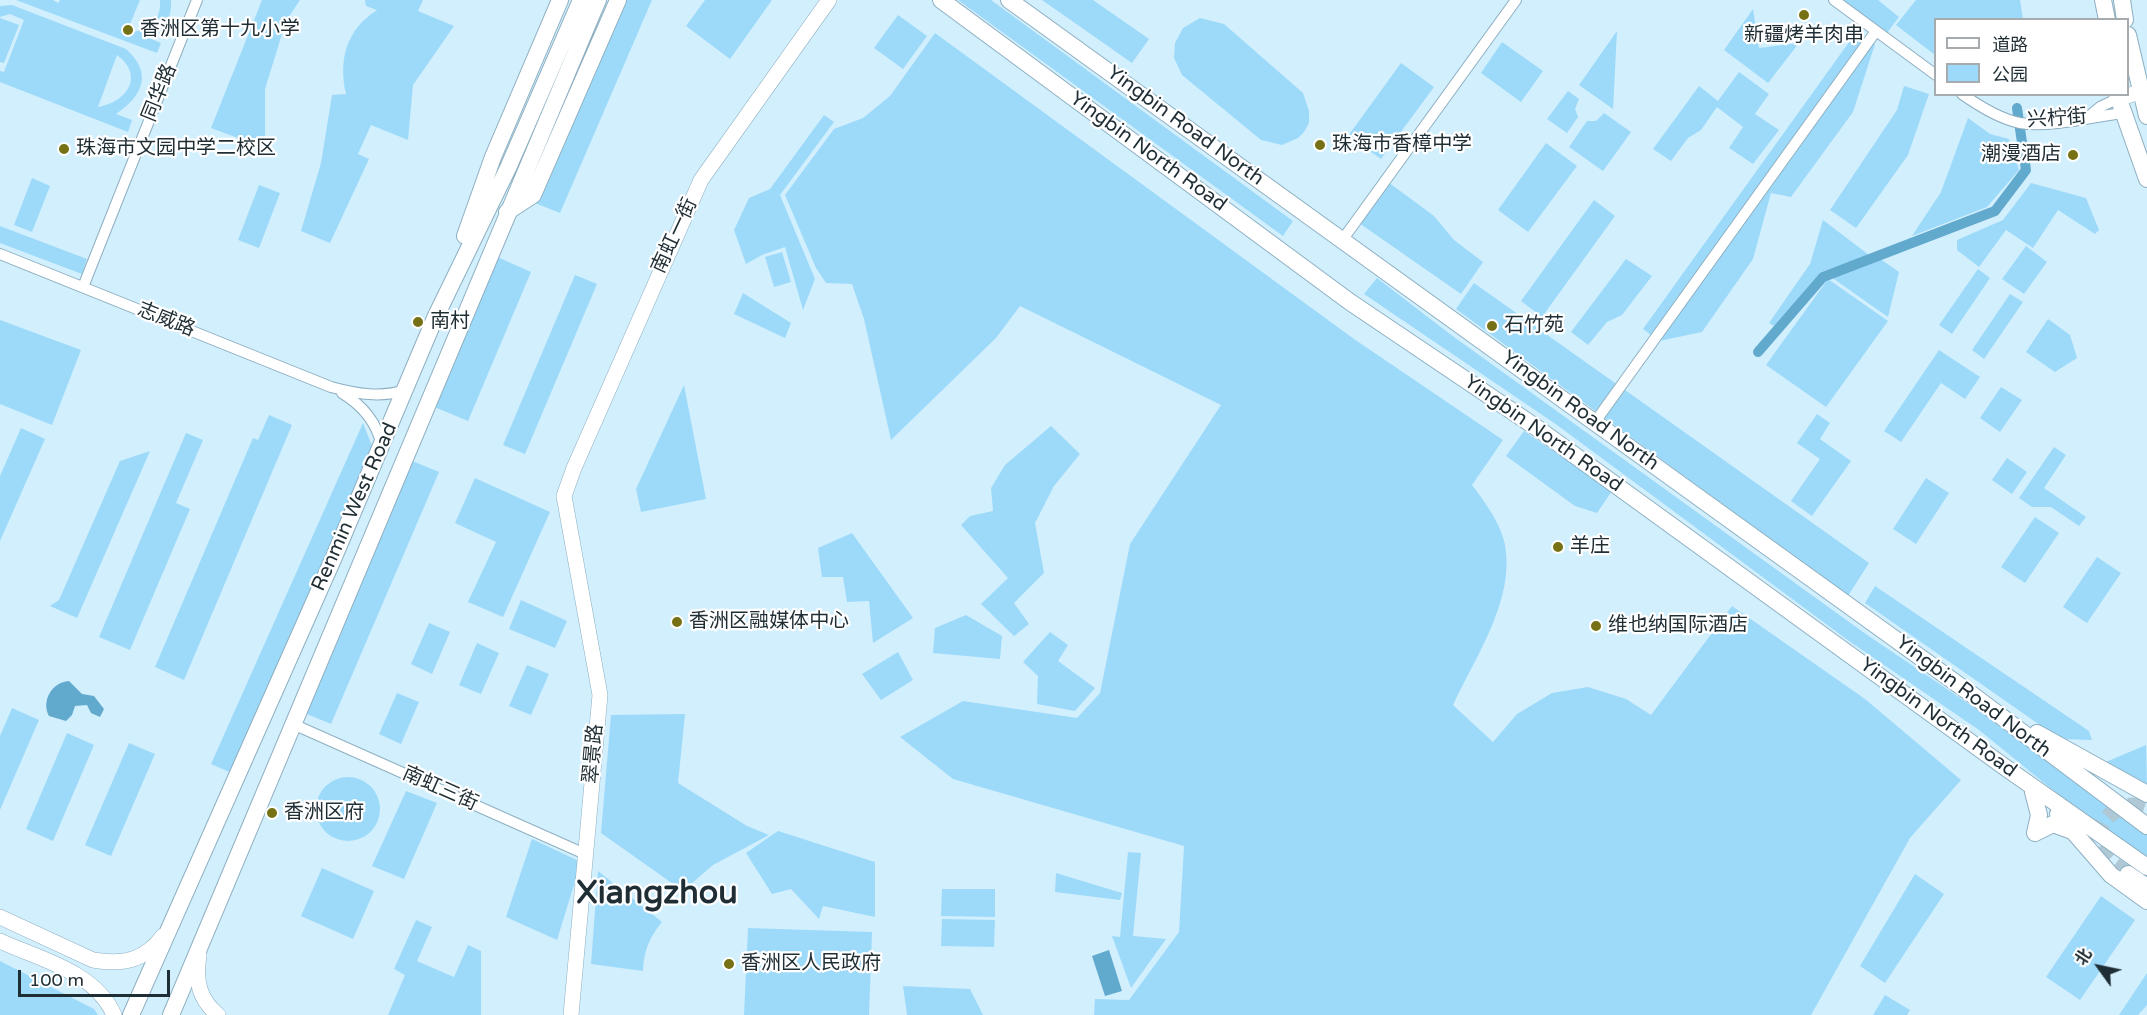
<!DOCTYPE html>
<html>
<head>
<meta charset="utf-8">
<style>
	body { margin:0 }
	#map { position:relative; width:2147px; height:1015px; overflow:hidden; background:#d2effe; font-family:"Varela Round","Noto Sans SC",sans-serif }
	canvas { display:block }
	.legend { position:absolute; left:1934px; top:18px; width:195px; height:78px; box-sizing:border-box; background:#fff; border:2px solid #a5abae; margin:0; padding:8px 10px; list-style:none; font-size:18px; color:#1f2d34 }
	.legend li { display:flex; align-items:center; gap:12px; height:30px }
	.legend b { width:30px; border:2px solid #a5abae }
	.north { position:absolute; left:2069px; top:937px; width:60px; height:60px; -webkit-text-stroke:4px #fff; paint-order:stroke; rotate:303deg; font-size:16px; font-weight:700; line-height:24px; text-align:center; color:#1f2d34 }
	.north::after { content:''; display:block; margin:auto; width:21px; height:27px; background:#1f2d34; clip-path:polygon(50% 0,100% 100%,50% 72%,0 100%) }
	.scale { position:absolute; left:18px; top:970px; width:152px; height:27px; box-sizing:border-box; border:3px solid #1f2d34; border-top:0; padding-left:8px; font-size:18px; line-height:21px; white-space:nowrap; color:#1f2d34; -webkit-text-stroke:4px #fff; paint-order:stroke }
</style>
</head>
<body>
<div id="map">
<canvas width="2147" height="1015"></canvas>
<ul class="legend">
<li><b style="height:8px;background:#fff"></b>道路</li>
<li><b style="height:16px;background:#9ddafa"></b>公园</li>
</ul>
<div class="north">北</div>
<div class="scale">100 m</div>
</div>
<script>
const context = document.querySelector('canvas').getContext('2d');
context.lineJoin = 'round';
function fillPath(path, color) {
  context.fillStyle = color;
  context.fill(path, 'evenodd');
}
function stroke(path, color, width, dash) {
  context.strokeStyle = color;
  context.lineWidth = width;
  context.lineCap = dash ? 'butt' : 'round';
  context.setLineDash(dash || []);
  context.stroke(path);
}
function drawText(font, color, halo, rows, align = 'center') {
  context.font = font + ' "Varela Round","Noto Sans SC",sans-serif';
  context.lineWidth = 4.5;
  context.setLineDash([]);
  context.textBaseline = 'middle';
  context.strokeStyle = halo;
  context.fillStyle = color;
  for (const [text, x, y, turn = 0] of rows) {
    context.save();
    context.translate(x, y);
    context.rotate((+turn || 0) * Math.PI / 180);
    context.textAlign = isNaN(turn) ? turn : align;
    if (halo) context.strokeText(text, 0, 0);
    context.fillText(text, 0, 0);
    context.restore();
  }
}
fillPath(new Path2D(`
	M16,0H53L58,3L60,0H140L128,29L134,32C152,27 161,20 160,0H171C172,17 166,32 149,38L161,43L157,53Z
	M262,0H300L286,21L265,89V148L211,128Z
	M365,0H423L418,11L454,26L413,85L408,140L371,125L358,154L369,159L330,243L301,231L321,163L332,95L346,94C338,59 347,29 377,10L366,6Z
	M622,0H652L560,213L535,203Z
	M705,0H772L730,59L686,26Z
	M958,0H991L1293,221L1283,236Z
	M1042,0H1093L1149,39L1132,63Z
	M1843,0H1878L1899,17L1887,33Z
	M1916,0H2020L2023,19L1936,20L1935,55L1896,25Z
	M12,5L126,49C153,73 143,96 116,114L132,120L128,132L0,82V71L4,72L24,20L10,14L0,17V6ZM117,55C145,76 127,102 98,107Z
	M1753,9L1759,48L1799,43L1768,83L1724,50Z
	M898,15L927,36L903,69L874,48Z
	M0,18L19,25L4,63L0,62Z
	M1200,18L1224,24L1303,93L1309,111V123L1304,132L1298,138L1282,145L1261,140L1182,75L1174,58L1175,43L1183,28Z
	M1617,31L1613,109L1579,85Z
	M1857,31L1875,44L1853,112L1791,197L1771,193L1753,259L1702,332L1659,341L1643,329Z
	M935,33L1354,339L1503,440L1472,485C1485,502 1501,524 1505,545C1515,601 1475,657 1453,705L1493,742L1517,714L1552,693L1588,687L1626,699L1651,715L1732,606L1865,699L1961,780L1910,838L1811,1015H1094L1095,999L1129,1000L1179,932L1184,846L953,779L900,737L963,701L1077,718L1100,693L1130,544L1221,405L1020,306L996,338L891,440L864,319L852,284L826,283L816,268L785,195L834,129L863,118L890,96Z
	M1502,42L1543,71L1521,102L1481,73Z
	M1401,63L1434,87L1381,159L1348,136Z
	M1739,72L1769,94L1755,114L1779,130L1753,164L1729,148L1743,127L1717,107L1701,130L1688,138L1671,161L1653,149L1699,86L1718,101Z
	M1904,86L1929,94L1908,155L1856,228L1830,210L1897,110Z
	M1568,91L1579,99L1575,109L1578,117L1567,133L1547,119Z
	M1604,113L1631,132L1603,171L1569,147L1587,121H1596Z
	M824,115L834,122L780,195L815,279L803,310L785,247L762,255L746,264L734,230L749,198L770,189Z
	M1968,118L1990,134L2009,139L2019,170L1987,207L1912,236L1941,192Z
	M1546,143L1577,166L1528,232L1498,210Z
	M32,178L50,186L32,232L14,225Z
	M1388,182L1434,216L1454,240L1483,262L1461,294L1359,223Z
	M2031,183L2086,198L2099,230L2095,234L2058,210L2033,248L2006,230L1979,267L1957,250V240L2003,220Z
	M259,185L280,193L259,248L238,240Z
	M1594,200L1615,216L1542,317L1521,301Z
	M1823,220L1869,255L1821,272L1774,326L1769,323L1810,264Z
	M0,226L87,259L82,274L0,243Z
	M2026,246L2047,262L2024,294L2002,279Z
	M782,252L791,282L774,287L765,257Z
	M495,256L531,272L468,421L432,406Z
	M1879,258L1899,272L1888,317L1831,277Z
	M1626,259L1652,276L1622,315L1607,322L1588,345L1571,332Z
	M1978,269L1990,278L1952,334L1939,325Z
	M575,275L597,284L525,454L503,445Z
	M1377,278L1450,334L1863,632L1991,719L2147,834V858L2075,808L1979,730L1849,641L1557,425L1364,294Z
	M1828,279L1888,321L1826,407L1766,365Z
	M1474,283L1869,563L1848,596L1456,309Z
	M743,293L791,323L785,338L734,314Z
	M2010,294L2023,302L1984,359L1972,350Z
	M2048,319L2070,335L2077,358L2055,372L2026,352Z
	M0,320L81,350L52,425L0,404Z
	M1939,350L1980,377L1965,399L1941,383L1901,442L1884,431Z
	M684,385L706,499L641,512L636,489Z
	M2001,387L2022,400L2000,432L1980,418Z
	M1817,414L1830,423L1820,439L1851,461L1812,516L1791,501L1820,459L1797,443Z
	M269,415L292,425L184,680L155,667L253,438L258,440Z
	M363,423L374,451L234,774L211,764Z
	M1051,426L1080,454L1054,486L1035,523L1044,573L1014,603L1029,624L1014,636L981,604L1008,578L961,525L970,516L993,511L991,488L1005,465Z
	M21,428L45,439L0,541V476Z
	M1524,431L1612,491L1597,513L1575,506L1506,456Z
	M186,433L203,440L176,503L190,509L130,650L99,637Z
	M2054,447L2066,455L2044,488L2086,517L2079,526L2051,507H2032L2019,498Z
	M150,451L77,618L50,606L59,600L120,461Z
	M2007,458L2027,472L2012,494L1992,480Z
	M410,460L439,472L331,724L302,712Z
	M475,478L550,512L503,617L468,602L496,542L455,523Z
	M1926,478L1949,493L1916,544L1893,529Z
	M2035,517L2059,533L2025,583L2001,567Z
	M852,533L913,618L873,643L869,601L847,602L843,577H822L818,548Z
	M2097,557L2121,573L2087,623L2063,607Z
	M1875,586L2089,731L2092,740L2060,739L1865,603Z
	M521,600L567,621L555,648L509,629Z
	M966,615L1002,636L1000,659L933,653L935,628Z
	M429,623L450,632L432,674L411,664Z
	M1050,632L1068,645L1058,661L1095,688L1075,711L1037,704L1038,676L1023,662Z
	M477,643L499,653L481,694L459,685Z
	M898,652L913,680L881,700L862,674Z
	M527,665L549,674L531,715L509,706Z
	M397,693L419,702L401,744L379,734Z
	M12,708L39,720L0,810V736Z
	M685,714L678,783L747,826L769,835L713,865L683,891L601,833L611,715Z
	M67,733L94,745L53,841L26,829Z
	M129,743L155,754L111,856L85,845Z
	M2146,745L2147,788L2101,764Z
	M316 809a32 32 0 1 1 64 0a32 32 0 1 1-64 0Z
	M406,791L437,803L404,879L372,866Z
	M778,831L875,862V917L823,906L819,919L791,889L772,894L746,853Z
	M532,839L581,862L557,940L506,917Z
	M1128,852L1141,853L1133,936L1166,939L1131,988L1112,936L1120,937Z
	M322,868L374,891L353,939L301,916Z
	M598,871L662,922C649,938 644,950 643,971L591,964Z
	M1056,873L1122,893L1120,900L1055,892Z
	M1915,874L1944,894L1885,983L1860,966Z
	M942,889H995V917L941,916Z
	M2101,896L2135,920L2080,1000L2046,977Z
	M942,919L995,920L994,947L941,946Z
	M416,920L432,927L417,961L454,977L468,945L481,951V1015H388L405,975L394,969Z
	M748,928L872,932L869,1015H744Z
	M0,961L94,1009L98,1015H0Z
	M2147,973V1005L2138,1015H2119Z
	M903,986L970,989L983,1015H907Z
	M1885,995L1910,1010L1907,1015H1873Z`), '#9ddafa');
fillPath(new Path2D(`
	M69,681L82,694L94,696L104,709L100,717L91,713L87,705L75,706L72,715L66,721L49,716C41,701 52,682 69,681Z
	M1109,950L1122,991L1105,996L1092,956Z`), '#62a9ce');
stroke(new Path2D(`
	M1758,352L1823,277L1995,211L2026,170L2017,108`), '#62a9ce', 10);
stroke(new Path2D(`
	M2128,874C2117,867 2106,861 2101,848C2090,820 2123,798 2147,808`), '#aec8d6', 16, [16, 8]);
const street = new Path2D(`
	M1834,0L1936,75
	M1962,94C1979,106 2000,119 2020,123C2049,128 2093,117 2122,113
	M2087,118L2100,107L2117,99
	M1343,239L1516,0
	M0,254L331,387C357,394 381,398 406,390
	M83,287L197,0
	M342,393C362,405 377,423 382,446
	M1595,422L1876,31
	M295,725L585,854`);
const secondary = new Path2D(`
	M2117,99L2147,90
	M0,917L93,960C122,965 145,961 163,936
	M0,941C39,959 96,972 114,1015
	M199,956C195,981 199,999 218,1015
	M571,1015L600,695L564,496L574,468L701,180L829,0`);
const primary = new Path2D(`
	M941,0L1350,302L1537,428L2006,768L2147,867
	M1009,0L1974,696L2147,826
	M2103,0L2107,20
	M2122,0L2125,20
	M2128,35L2147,116
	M2117,94L2147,179
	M507,212L533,195L618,0
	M465,236L493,157L560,0
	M2037,733L2147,794
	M2033,792L2039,815L2035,833
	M2058,814L2111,875L2147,901
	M2035,833L2053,824L2072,831
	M2128,874L2147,887
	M131,1015L334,557L435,318L508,168L581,0
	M171,1015C315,677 453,337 598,0`);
stroke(street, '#8dafc1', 12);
stroke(secondary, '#8dafc1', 16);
stroke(primary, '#8dafc1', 18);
stroke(street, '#fff', 10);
stroke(secondary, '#fff', 15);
stroke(primary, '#fff', 16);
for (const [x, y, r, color] of [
	[1804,15,6,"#757114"],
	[128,30,6,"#757114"],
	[1320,145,6,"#757114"],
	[64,149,6,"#757114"],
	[2073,155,6,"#757114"],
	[418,322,6,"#757114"],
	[1492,326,6,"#757114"],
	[1558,547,6,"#757114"],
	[677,622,6,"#757114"],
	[1596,626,6,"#757114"],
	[272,813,6,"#757114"],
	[729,964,6,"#757114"]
]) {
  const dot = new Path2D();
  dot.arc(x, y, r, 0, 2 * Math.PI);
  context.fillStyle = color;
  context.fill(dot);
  stroke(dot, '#fff', 2);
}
drawText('20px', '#1f2d34', '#fff', [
	["香洲区第十九小学",140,30],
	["新疆烤羊肉串",1804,36,"center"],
	["珠海市香樟中学",1332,145],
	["珠海市文园中学二校区",76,149],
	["潮漫酒店",2061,155,"right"],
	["南村",430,322],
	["石竹苑",1504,326],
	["羊庄",1570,547],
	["香洲区融媒体中心",689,622],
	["维也纳国际酒店",1608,626],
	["香洲区府",284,813],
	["香洲区人民政府",741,964]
], 'left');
drawText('20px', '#1f2d34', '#fff', [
	["同华路",160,93,-68],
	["兴柠街",2057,119,-4],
	["Yingbin Road North",1185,126,36],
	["Yingbin North Road",1148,152,36],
	["南虹一街",675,236,-65],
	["志威路",166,320,22],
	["Yingbin Road North",1580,411,36],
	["Yingbin North Road",1543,434,35],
	["Renmin West Road",355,507,-66],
	["Yingbin Road North",1973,697,37],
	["Yingbin North Road",1938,718,36],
	["翠景路",594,754,-85],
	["南虹三街",440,789,24]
]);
drawText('bold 32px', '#1f2d34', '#fff', [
	["Xiangzhou",657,895]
]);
</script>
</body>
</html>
